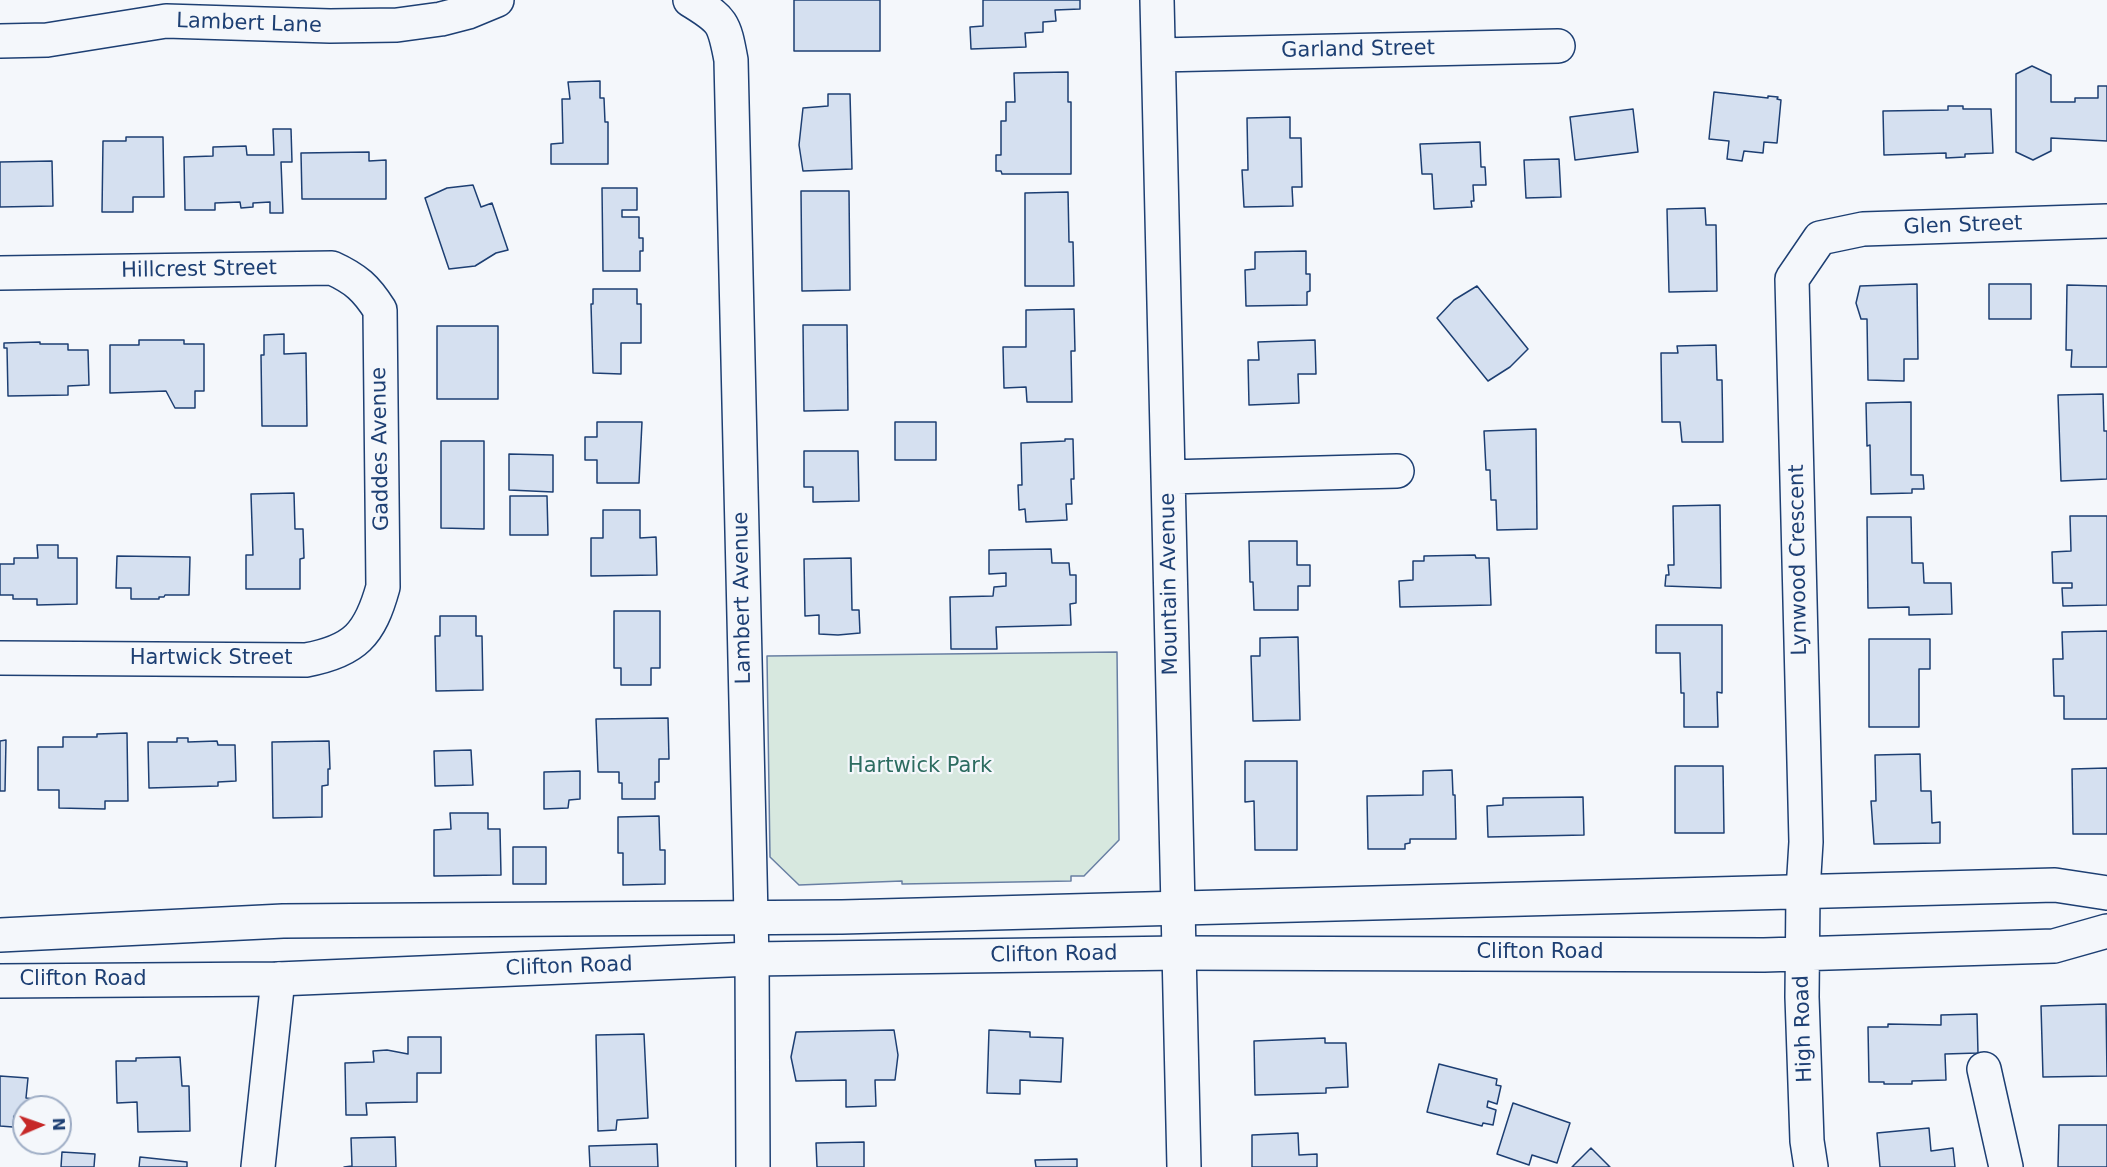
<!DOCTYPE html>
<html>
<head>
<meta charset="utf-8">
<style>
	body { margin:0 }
	#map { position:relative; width:2107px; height:1167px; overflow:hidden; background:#f4f7fb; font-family:"DejaVu Sans",sans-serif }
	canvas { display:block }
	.north { position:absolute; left:12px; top:1095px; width:60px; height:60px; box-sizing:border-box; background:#f4f7fb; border:2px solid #9eadc5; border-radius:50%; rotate:88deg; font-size:16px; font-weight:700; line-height:24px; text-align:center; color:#1d3f73 }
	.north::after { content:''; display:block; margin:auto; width:21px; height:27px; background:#c62828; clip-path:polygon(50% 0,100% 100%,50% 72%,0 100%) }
</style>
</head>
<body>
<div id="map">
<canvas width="2107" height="1167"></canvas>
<div class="north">N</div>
</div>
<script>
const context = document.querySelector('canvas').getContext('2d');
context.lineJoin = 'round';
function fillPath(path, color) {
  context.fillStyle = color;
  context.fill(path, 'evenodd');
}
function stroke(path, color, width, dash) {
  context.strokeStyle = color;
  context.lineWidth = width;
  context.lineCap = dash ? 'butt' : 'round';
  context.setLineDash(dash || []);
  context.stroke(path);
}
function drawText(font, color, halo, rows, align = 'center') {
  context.font = font + ' "DejaVu Sans",sans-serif';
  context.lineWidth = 4.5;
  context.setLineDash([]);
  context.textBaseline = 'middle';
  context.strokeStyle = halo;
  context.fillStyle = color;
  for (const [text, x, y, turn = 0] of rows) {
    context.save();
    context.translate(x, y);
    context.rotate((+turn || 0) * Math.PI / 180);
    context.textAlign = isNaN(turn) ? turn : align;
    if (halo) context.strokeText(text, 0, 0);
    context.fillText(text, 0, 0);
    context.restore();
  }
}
const green = new Path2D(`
	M1117,652L1119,840L1084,876H1071V881L902,884V881L799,885L770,857L767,656Z`);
fillPath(green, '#d7e8df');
stroke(green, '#687fa3', 1.5);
const building = new Path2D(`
	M794,0H880V51H794Z
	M983,0H1080V9L1055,10L1056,21L1043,22V32L1025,33L1026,47L971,49L970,27L983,26Z
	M2032,66L2051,75V102H2075V98H2098V86H2107V141L2051,138V151L2033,160L2016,152V74Z
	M1068,72V102H1071V174H1002L1001,171H996V155H1001V121H1006V102H1015L1014,73Z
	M600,81V98H604L605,122H608V164H551V144L563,143L562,99H570L568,82Z
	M1714,92L1768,98V96L1778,97L1777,99L1781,100L1777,143L1764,142L1763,153L1744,151L1742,161L1727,159L1729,141L1709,139Z
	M828,94H850L852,169L803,171L799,145L803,108L828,106Z
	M1948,106H1963V109H1991L1993,153L1965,154V157L1946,158V153L1884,155L1883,111L1948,110Z
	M1633,109L1638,152L1575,160L1570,117Z
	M1290,117V138H1301L1302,187H1292L1293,206L1244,207L1242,170H1248L1247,118Z
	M273,129H291L292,162H281L283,213H270V202L253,203V207L241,208L240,202L215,203V210H185L184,157L213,156V147L246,146L247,155H274Z
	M126,137H163L164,197H133V212H102L103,141H126Z
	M1480,142L1481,167H1485L1486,185H1473L1474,201H1471L1472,207L1434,209L1432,174H1422L1420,144Z
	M369,152V161L386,160V199H302L301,153Z
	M1559,159L1561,197L1526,198L1524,160Z
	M52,161L53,206L0,207V162Z
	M473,185L481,207L492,203L508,250L496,253L475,266L449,269L425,198L447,188Z
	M602,188H637V210H622V217H639V238H643V251H640V271H603Z
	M801,191H849L850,290L802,291Z
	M1068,192L1069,242H1073L1074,286H1025V193Z
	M1705,208L1706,225H1716L1717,291L1669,292L1667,209Z
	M1306,251V274H1310V291L1307,292V305L1246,306L1245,270L1255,269V252Z
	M1917,284L1918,359H1904V381L1868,380L1867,319H1861L1856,303L1860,286Z
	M1989,284H2031V319H1989Z
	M2067,285L2107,286V367H2071L2072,350H2066Z
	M1477,286L1528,349L1510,367L1488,381L1437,318L1454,300Z
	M593,289H637V304H641V343H621V374L593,373L591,304H593Z
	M1074,309L1075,351H1071L1072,402H1027L1026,387L1004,388L1003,347H1026V310Z
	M803,325H847L848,410L804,411Z
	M437,326H498V399H437Z
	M284,334V354L306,353L307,426H262L261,355H264V335Z
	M139,340H184V344H204V391H195V408H175L166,391L110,393V345H139Z
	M1315,340L1316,374H1298L1299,403L1249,405L1248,360H1259L1258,342Z
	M40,342V344H68V350H88L89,385L68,386V395L8,396L7,348H4V343Z
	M1716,345L1717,380H1722L1723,442H1682L1680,422H1662L1661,353H1678L1677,346Z
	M2103,394L2104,431H2107V479L2061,481L2058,395Z
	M1911,402V475H1923L1924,489H1912V493L1871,494L1870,445L1867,446L1866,403Z
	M597,422H642L639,483H597V460H585V437H597Z
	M895,422H936V460H895Z
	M1536,429L1537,529L1497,530L1496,500H1491L1490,470H1486L1484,431Z
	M1065,439H1073L1074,479H1071L1072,504H1066L1067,520L1026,522L1025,509L1019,510L1018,485H1022L1021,443L1065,441Z
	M441,441H484V529L441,528Z
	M804,451H858L859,501L813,502V487H804Z
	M509,454L553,455V492L509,490Z
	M294,493L295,529H303L304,558L300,559V589H246V555H253L251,494Z
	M510,496H547L548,535H510Z
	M1720,505L1721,588L1665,586L1666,575H1669L1668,565H1674L1673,506Z
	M603,510H640V538L656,537L657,575L591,576V538H603Z
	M2070,516H2107V605L2063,606L2062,588H2072V583H2053L2052,552L2071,551Z
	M1867,517H1911L1912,563H1923L1924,583H1951L1952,614L1909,615V607L1868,608Z
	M1249,541H1297V565H1310V586H1298V610H1254L1253,582H1250Z
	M37,545H58V558H77V604L37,605V599H13V595H0V564H14V558H38Z
	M1051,549L1052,563H1069L1070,575H1076V603L1070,604L1071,625L996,627L997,649H951L950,597L993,596L994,587L1006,586V573L989,574V550Z
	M1475,555L1476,558H1489L1491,605L1400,607L1399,581L1413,580V561H1424V556Z
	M117,556L190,557L189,595H165L164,597H159V599H131V588H116Z
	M851,558L852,610H859L860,633L838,635L819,634V615L805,616L804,559Z
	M614,611H660V668H651V685H621V668H614Z
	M440,616H476V636H482L483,690L436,691L435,636H440Z
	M1656,625H1722V693L1717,692L1718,727H1684V693H1681L1680,653H1656Z
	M2107,631V719H2064V696H2054L2053,659H2063L2062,632Z
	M1298,637L1300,720L1253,721L1251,656H1260V638Z
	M1869,639H1930V669H1919V727H1869Z
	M668,718L669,759H659V782H655V799H622V783H619V772H598L596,719Z
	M127,733L128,801H105V809L59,808V790H38V747H63V737H97V734Z
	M177,738H188V742L217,741L218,745H235L236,781L218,782V786L149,788L148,742H177Z
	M6,740L5,791H0V741Z
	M329,741L330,769H328V785L322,786V817L273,818L272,742Z
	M471,750L473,785L435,786L434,751Z
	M1920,754L1921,791H1931L1932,823L1940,822V843L1874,844L1871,801H1876L1875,755Z
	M1245,761H1297V850H1255L1254,801L1245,802Z
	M1675,766H1723L1724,833H1675Z
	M2107,768V834H2073L2072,769Z
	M1452,770L1453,795H1455L1456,839H1410V843L1405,844V849H1368L1367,796L1423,795V771Z
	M580,771V799L569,800L568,808L544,809V772Z
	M1583,797L1584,835L1488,837L1487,806L1503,805V798Z
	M450,813H488V829H500L501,875L434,876V830L451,829Z
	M659,816L660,850H665V884L623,885V853H618V817Z
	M513,847H546V884H513Z
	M2106,1004L2107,1076L2043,1077L2041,1006Z
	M1977,1014L1978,1053L1945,1054L1946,1080L1912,1081V1084H1884V1082H1869L1868,1027H1888V1024L1941,1025V1015Z
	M894,1030L898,1055L895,1080H875L876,1106L846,1107V1080L796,1081L791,1057L796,1032Z
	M989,1030L1030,1032V1037L1063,1038L1061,1082L1020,1080V1094L987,1093Z
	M644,1034L648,1118L617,1120L616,1130L598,1131L596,1035Z
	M408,1037H441V1073H417V1102L366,1103L367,1115H346L345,1063L374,1062L373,1051L387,1050L408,1054Z
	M1325,1038V1043H1346L1348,1087L1326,1088V1093L1255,1095L1254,1041Z
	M180,1057L182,1086H189L190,1131L138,1132L137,1102L117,1103L116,1061H136V1058Z
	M1439,1064L1497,1079L1496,1085L1501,1086L1497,1104L1488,1101L1487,1107L1496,1110L1493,1125L1483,1123L1482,1126L1427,1112Z
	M0,1076L28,1078L26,1098L33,1099V1107H24V1117L14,1116L13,1127L0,1126Z
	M1513,1103L1570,1123L1557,1163L1532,1155L1529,1165L1497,1154Z
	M2059,1125H2107V1167H2058Z
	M1929,1128L1931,1151L1953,1148L1955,1167H1880L1877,1133Z
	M1298,1133L1299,1155L1317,1154V1167H1252V1135Z
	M395,1137L396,1167H344L352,1166L351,1138Z
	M864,1142V1167H817L816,1143Z
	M657,1144L658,1167H590L589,1146Z
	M1591,1148L1610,1167H1572Z
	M62,1152L95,1154L94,1167H61Z
	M140,1157L187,1162V1167H139Z
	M1077,1159V1167H1036L1035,1160Z`);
fillPath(building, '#d5e0f0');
stroke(building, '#1d3f73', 1.5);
const minor = new Path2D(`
	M690,0C723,20 724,22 731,60L752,959L753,1167
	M1157,0L1184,1167
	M0,41L47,40L166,21L330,26L397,25L441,19L468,12L497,0
	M1159,55L1558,46
	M0,273L332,268C356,279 366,288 380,310L383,587C370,634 355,651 306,660L0,658
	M1168,477L1397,471
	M1803,891L1806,842L1792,279L1820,238L1863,229L2107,221
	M1984,1069L2006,1167
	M258,1167L278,979`);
const major = new Path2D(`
	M1803,891L1802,997L1807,1141L1811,1167
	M0,935L283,921L842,917L2055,885L2107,893
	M0,981L278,979L752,959L1179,953L1764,955L2054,946L2107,931`);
stroke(minor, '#1d3f73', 36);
stroke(major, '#1d3f73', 36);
stroke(minor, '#f4f7fb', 33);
stroke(major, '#f4f7fb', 33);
drawText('21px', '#1d3f73', '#f4f7fb', [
	["Lambert Lane",249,24,2],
	["Garland Street",1358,50,-1],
	["Glen Street",1963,226,-2],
	["Hillcrest Street",199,270,-1],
	["Gaddes Avenue",381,449,-91],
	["Lynwood Crescent",1799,560,-91],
	["Mountain Avenue",1170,584,-91],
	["Lambert Avenue",743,598,-91],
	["Hartwick Street",211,659],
	["Clifton Road",1540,953],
	["Clifton Road",1054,955,-1],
	["Clifton Road",569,967,-2],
	["Clifton Road",83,980],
	["High Road",1804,1029,-92]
]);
drawText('21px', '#2c6c60', '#f4f7fb', [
	["Hartwick Park",920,767]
]);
</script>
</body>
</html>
